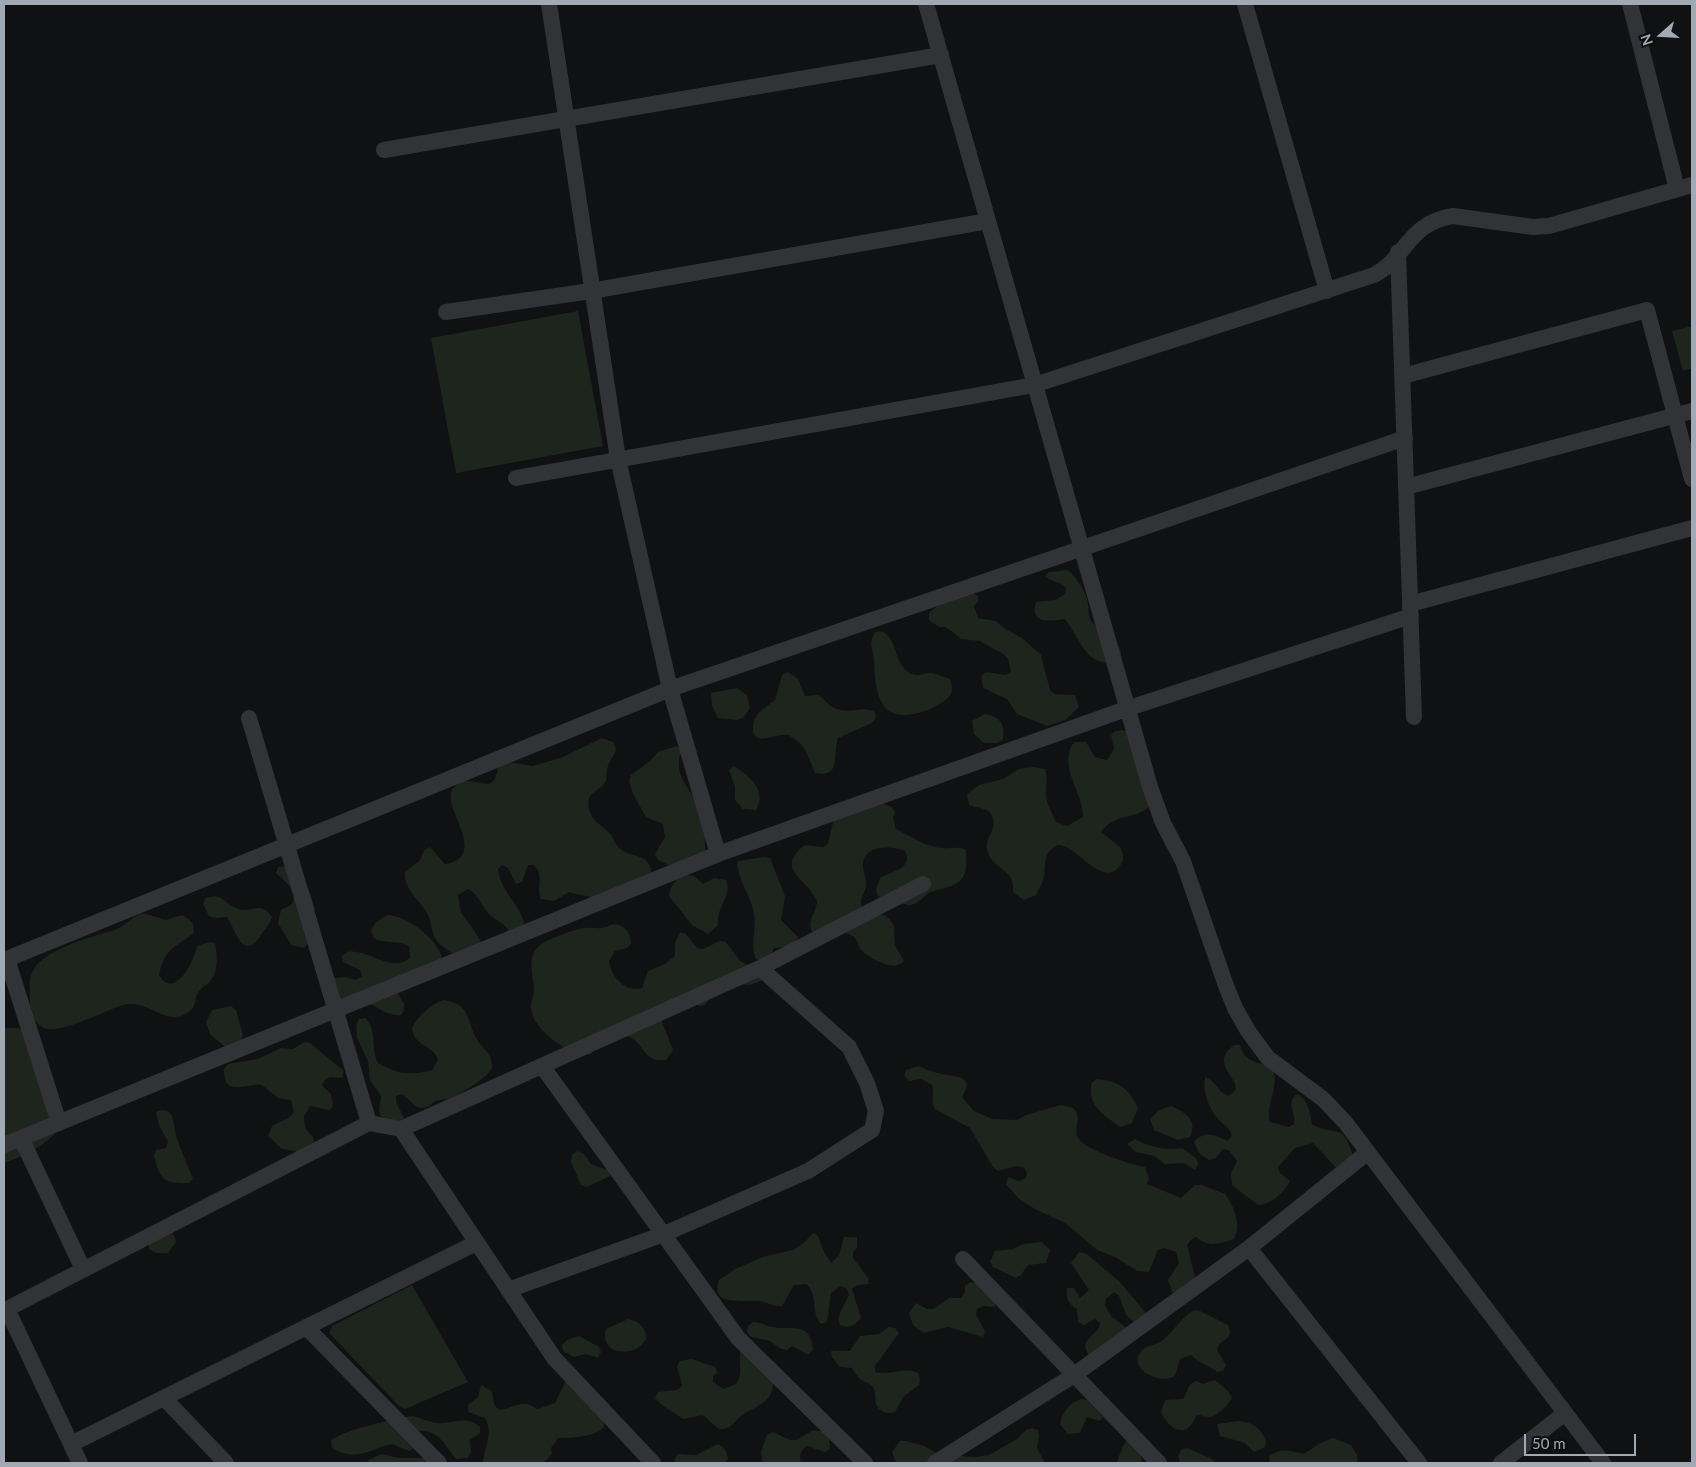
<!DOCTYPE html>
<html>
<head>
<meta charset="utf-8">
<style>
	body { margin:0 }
	#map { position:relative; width:1696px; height:1467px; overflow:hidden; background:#101112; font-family:Lato,sans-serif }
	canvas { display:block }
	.frame { position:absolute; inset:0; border:5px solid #a1a9b4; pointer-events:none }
	.north { position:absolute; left:1636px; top:10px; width:50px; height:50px; -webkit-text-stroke:4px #0c0c0d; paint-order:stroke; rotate:251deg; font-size:14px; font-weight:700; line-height:20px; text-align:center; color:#a1a9b4 }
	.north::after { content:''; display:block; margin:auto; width:18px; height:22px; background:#a1a9b4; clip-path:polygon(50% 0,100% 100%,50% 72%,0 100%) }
	.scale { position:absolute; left:1524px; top:1434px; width:112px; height:22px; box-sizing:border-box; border:2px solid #a1a9b4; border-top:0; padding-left:6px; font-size:15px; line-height:18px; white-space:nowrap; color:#a1a9b4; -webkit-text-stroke:4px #0c0c0d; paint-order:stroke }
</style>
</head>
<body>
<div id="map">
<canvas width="1696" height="1467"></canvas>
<div class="frame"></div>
<div class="north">N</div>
<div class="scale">50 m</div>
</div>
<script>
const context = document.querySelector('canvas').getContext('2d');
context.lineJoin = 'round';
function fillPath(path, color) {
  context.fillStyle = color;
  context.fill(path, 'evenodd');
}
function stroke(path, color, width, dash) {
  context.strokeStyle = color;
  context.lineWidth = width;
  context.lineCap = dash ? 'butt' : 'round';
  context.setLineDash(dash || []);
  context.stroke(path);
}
fillPath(new Path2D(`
	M578,311L603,446L456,473L431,338Z
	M1692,326V368L1683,371L1672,331Z
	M1068,570C1076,577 1087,593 1088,604C1089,610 1088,614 1090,619C1099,636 1127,639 1120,661C1086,670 1082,641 1065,619C1051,621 1029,625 1036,602L1055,600L1065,594L1066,588C1060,581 1052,583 1045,576L1049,572Z
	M972,592L978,596V602L974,606L978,618L996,621L1005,629L1022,638L1041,655L1050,690L1055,694L1075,695L1079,707L1065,720L1047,726L1017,714L1007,699L983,688L981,676L986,672L1005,675L1011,672L1008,659L1003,654L980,641L961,639L946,627H939L929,620V613L937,606Z
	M881,631C898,638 893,661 908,672C917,678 922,673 931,673C937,674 944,677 950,679C952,684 953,689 951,694C947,701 933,708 925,711C881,726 875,697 874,661C874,647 867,647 875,632Z
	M788,672L798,679L805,696L818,695C825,699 829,707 837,709C850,714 863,705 875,712L876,718L872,723L838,738C832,754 843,778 815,773C808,757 807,745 790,736C780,730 751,751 753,726C754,713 766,707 775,700L782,675Z
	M737,688L747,695L750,708L743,718L737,720L718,718L712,706L711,693Z
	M985,714C1001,717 1005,724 1003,740L997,743H984L974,734L972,721Z
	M1122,730L1128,732L1149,807C1132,821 1116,812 1101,832L1120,847C1123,853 1125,860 1120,866C1101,889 1078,845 1058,845C1043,853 1046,861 1044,876C1043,882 1039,889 1036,895L1024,900L1013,892C1016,867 991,871 987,849C985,837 998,829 992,816C987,806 977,809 969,805L967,794L979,785L1003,779L1019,769L1033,767L1045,769C1048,779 1046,784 1046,794C1046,803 1052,813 1056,822L1067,826L1083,817C1083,791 1057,766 1074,742H1086L1095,757L1107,760L1114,749L1111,735L1115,731Z
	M602,738L613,742C620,753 611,756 608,766C606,771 607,777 606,781C601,792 585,790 589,809C592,822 603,825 611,835C614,839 615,844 619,848C634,860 649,851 652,875L604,903C591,894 583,897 569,892L554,901L541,899C536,886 545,876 534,865H528L522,882L516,884L508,868L502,865L498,869C500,892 523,906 525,928L510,934C504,921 499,923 490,915C481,906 479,895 468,889L458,895L461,913L472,927L481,942L455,955C449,951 442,947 437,941C431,933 432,924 428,915C421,901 403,889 405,872L420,860L425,849L430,847L445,864C484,859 453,818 451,801C450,797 451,792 452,789L462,781C481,779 494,796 498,766L509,762L533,766L563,757Z
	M676,746L682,749C671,775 691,788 700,809C706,823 705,836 705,851L700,855L671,866L658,860L655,854L665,837L663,824L646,817L633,794L629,781L631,775L650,761L658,752Z
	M734,766C749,776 768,790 756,810L743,809L735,800V787L729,770Z
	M881,803L892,807L895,812L893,818L896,829C910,836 926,847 942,848C952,849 956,846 966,850C966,857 967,867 965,873C958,890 942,886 929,893C922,897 920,904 910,905C906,905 881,899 878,896L876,890L880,878C891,871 914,869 905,851C893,846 866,844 863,862C862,870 867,879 866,886C864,896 858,898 863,909L886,916L891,921L894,926L895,945L904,961C894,973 872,959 862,951C857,946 858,938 851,935C842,930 826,935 816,936C803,924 816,916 817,901C808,879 773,869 805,845L823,847L828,844L836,810Z
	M764,857L770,858L785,896L781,920L798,937L797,943L786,947L774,948L772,954L762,961L756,959L754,953C752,940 756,927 754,913C750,894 738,881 737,861Z
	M284,866C305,871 310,891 315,909L307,920L308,944L304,948L291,945L278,923L281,910L292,904C298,889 285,882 276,873L278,867Z
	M688,875L694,876L703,884L714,878L726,880C733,896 716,906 718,925L708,934L692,925L669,896C670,884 677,878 688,875Z
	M215,896C224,898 228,905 236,908C252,915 259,899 272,917C269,926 264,930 259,938C242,961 235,928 227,917L215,918L209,916L203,904L206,898Z
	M143,913L166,920L182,915C190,920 196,923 193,934C173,948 165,949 159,975C175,1001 194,961 197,946L209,942L215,943C217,954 219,970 211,980C209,984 203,986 200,990C194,996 197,1005 191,1010C168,1031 147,997 123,1005C106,1010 60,1035 44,1028C35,1024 30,1012 30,1003C30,993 28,982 32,973C40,949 96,936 117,929C127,925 132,916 143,913Z
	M387,915C406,915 438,939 442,958L395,989L404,1004V1010L401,1015C387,1017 374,1003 360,1001C352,999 345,1001 337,998L334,978L345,977L356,980L362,976L360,970L343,962L342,956L347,952C368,948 391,974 410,958L409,946C397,939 385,945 374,938L371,932C374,922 379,920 387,915Z
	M613,924C624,924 631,933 631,944L627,948L615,951L609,961C611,977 626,993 642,988L648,971L665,964L675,956V943L680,932L686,934L697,948L703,949L720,941L726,942L740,961L758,970L761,975V981L750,985L738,984L710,996C705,1014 691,1003 681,996L675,997L662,1022L673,1050L666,1060C645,1063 645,1047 632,1038C629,1036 623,1036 620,1035L594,1049L591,1054C571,1058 533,1030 531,1009C530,1002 535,995 534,987C533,974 527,958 538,947C544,940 573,930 583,928C596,927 599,931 613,924Z
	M444,1000C470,1004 467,1020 476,1038C482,1048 493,1054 492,1067C491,1076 459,1095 450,1098C446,1100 440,1099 435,1101C431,1104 429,1108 422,1108C414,1109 409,1097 401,1094L396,1096V1102L404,1118L400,1122C377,1118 378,1118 381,1096L370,1080L368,1061L357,1038L356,1025L359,1019L365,1018C378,1031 370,1047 378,1063C398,1074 410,1076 432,1070L438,1060C434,1045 413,1046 412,1028C417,1017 432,1003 444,1000Z
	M231,1006L236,1010L243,1035L241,1041L225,1047L210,1034L206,1022L212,1010Z
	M4,1028H19L28,1036L58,1130C44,1147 24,1156 4,1163Z
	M304,1042L310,1043L344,1071L342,1078L330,1077L325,1080L322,1085L331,1094L333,1106L329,1110L310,1106L304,1116L305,1128L313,1137L314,1143L300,1155L295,1151L282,1149L268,1136L272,1126L290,1117L294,1112L291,1100L278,1098L262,1085C245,1083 223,1098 224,1069L228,1064L258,1059L281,1048L293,1049Z
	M1234,1045H1240C1244,1064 1261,1061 1273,1069C1280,1087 1265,1104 1270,1122L1289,1127L1294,1124C1296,1112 1286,1104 1296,1094C1308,1097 1310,1113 1312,1124C1335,1138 1343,1120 1353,1156L1339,1171L1313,1143L1295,1148L1278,1167L1280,1173L1290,1181C1285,1192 1270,1205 1258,1205L1232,1185L1231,1173L1237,1161L1229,1150L1223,1149L1216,1158L1209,1160L1199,1153L1194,1142C1205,1129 1216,1136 1228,1141L1232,1135C1229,1128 1224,1125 1219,1120C1209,1109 1202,1091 1205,1077C1216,1081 1218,1092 1228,1096C1254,1084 1204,1067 1234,1045Z
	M918,1066C925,1069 933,1072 941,1074C956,1077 976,1075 962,1097L974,1111L992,1119L1017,1120L1026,1115L1061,1105L1073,1108L1077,1113C1079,1120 1075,1129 1077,1136C1081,1149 1132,1165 1145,1167L1149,1178L1147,1184L1181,1198L1195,1185H1202L1225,1194C1234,1206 1242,1225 1234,1239C1219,1244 1209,1248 1196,1237L1191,1240L1187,1245L1196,1281L1178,1294L1172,1292L1168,1280L1179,1263L1176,1252L1164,1248L1158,1250L1149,1272L1137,1271L1115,1257L1097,1250L1065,1223L1035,1209L1019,1199L1006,1184L1008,1177L1019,1181L1026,1178L1027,1172L1023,1167L1016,1166L998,1171L993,1167L970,1128L935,1109C930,1101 935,1094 932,1085L921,1079L909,1081L904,1076L906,1070Z
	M1097,1079C1118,1081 1129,1088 1138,1108L1132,1123L1120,1127C1104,1115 1086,1105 1092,1082Z
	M1171,1106C1186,1112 1198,1121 1190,1137L1178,1140L1154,1130L1150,1119L1159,1110Z
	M162,1110L168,1111L172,1116L177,1139L193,1179L189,1183C164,1184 160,1180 154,1156L156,1150L166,1148L168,1142L159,1125L156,1112Z
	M1135,1139C1151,1147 1164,1151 1182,1148L1197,1159L1198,1165L1195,1170L1184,1163L1165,1164L1154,1156L1136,1152L1127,1144Z
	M578,1151L584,1154L591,1164L610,1171V1176L587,1187L581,1185L571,1162L572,1154Z
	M171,1232L175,1237L176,1242L168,1253H156L149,1249V1243Z
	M813,1233L818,1236L824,1252L831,1263L839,1255L844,1237H857V1248L853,1252V1258L868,1278L869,1284L857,1285L852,1289L861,1318C855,1325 849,1329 840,1325L838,1319L840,1313L849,1295L847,1289L841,1286L831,1293L827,1322L821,1324C810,1312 819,1294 806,1284L794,1285L782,1306C773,1307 768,1302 759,1301C745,1299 709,1308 719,1280L735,1269L763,1257L793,1250L804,1243Z
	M1042,1242L1050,1250L1046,1263L1028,1265L1021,1275L1016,1278L993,1267L990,1262L995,1251L1013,1249L1023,1244Z
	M1079,1252L1085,1253L1119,1281L1147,1314L1135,1323L1126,1315L1119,1296L1114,1292L1106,1299L1105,1305L1111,1316L1125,1327L1128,1332L1094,1355L1088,1354C1078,1338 1099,1336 1100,1323L1095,1319L1084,1325L1078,1322L1077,1309C1068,1304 1065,1297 1067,1288H1074L1080,1298L1089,1290L1071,1263Z
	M970,1282L977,1283L995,1301V1307L983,1306L977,1309L976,1315L985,1331L983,1337L948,1327L923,1333L913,1325L909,1313L916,1303L927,1309H934L949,1298H961L965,1292V1286Z
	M412,1285L468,1382L405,1409L400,1407L329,1333L332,1326Z
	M1194,1310L1200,1311L1228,1325L1230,1331L1229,1337L1219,1344L1217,1350L1226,1365L1223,1371L1217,1372C1208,1365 1199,1363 1191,1355L1180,1359L1175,1376C1172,1377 1168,1379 1164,1379C1152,1379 1130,1367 1140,1353C1145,1344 1156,1346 1163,1340C1174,1331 1181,1317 1194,1310Z
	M628,1319C639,1321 647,1329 646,1339C639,1351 627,1354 614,1350C606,1345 603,1338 606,1329Z
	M753,1322C761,1322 765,1326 772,1327C792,1331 810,1320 813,1350L808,1355L792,1346L787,1350L781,1349L770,1341L751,1337L747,1332L748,1326Z
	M889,1327L895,1328L899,1333L875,1366V1372C890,1376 904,1366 918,1373L920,1379L919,1385L904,1396L895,1412L889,1413C868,1409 880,1395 872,1386C869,1382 862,1382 859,1378C856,1375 854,1371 852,1368L840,1367L832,1357L831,1351H850L860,1336L879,1334Z
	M579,1336L599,1347L601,1352L598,1358L586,1354L574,1357L563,1351L562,1345L567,1340Z
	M742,1347L773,1380C775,1400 759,1405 744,1414C734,1420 733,1430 719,1429C697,1412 711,1414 683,1419C675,1413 660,1405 655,1398L658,1392L677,1390L682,1386L677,1367L679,1361L692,1359L715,1367L718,1373L713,1376V1382L723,1389L736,1384C745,1372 736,1360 742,1347Z
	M566,1380L604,1420V1427C595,1437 571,1438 558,1438L551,1448L552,1454L543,1463H483C484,1447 494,1434 485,1418L468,1412V1405L478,1397L481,1385L492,1391C495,1425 509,1402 527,1404C531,1405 535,1408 538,1409L555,1403Z
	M1215,1380L1229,1392L1232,1398C1229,1404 1217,1417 1209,1417C1206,1417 1201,1415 1197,1415C1195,1418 1193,1423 1190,1426C1179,1438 1165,1422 1161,1412L1165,1400L1183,1399C1189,1391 1186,1384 1197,1381L1203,1384Z
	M1081,1399L1087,1400L1103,1417L1099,1421L1087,1417L1080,1433L1068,1434L1060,1424C1061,1414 1070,1402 1081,1399Z
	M413,1416C421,1418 429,1422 437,1423C452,1425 466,1414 480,1427V1433L470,1440L471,1452L468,1458L456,1459C445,1445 438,1429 417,1431L414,1448L409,1451L392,1444C369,1450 355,1462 332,1448L331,1441C338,1431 398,1418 413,1416Z
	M1238,1421C1251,1422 1262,1428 1266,1441L1265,1447L1254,1452L1245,1443L1220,1436L1217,1424Z
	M1032,1428L1038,1430L1039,1436L1037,1448L1045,1463H896L892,1452L900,1441H906L924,1446L940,1455L976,1457L989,1455L1017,1439L1026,1430Z
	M813,1430L825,1432L829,1437L830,1449L825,1452L807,1446C800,1451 799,1455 801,1463H763L761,1452L767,1435L773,1432L790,1440H797Z
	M1128,1438L1140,1449L1142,1463H1117C1119,1455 1123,1445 1128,1438Z
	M1333,1438L1351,1445L1357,1455L1358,1463H1270L1269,1456C1280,1447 1291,1451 1304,1454L1320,1443Z
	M718,1444C725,1448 727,1452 728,1459L724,1463H676L674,1460L678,1454L696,1455Z
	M1187,1448L1210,1458L1216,1463H1180L1178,1456L1181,1450Z
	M382,1454L399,1458H424L428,1463H366L370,1459Z`), '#1d251d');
stroke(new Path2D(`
	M549,4L618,459L670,689L718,854
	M926,4L1150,787L1163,823L1183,861L1225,983L1235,1008L1248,1031L1268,1058L1323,1099L1345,1122L1603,1463
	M1245,4L1327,291
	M1630,4L1677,189
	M384,150L941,55
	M1398,252L1414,717
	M446,312L591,291L988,221
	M1403,376L1647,310L1692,479
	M516,478L1034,385L1374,275C1406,259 1407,223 1453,216L1533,227L1549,226L1692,185
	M1406,487L1692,411
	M1410,604L1692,528
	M249,718L369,1123
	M542,1066L738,1338L865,1463
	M59,1123L7,959L670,689L1405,438
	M401,1129L554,1358L653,1463
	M21,1138L83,1269
	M4,1145L718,854L1126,709L1411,616
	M1249,1248L1419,1463
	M963,1259L1159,1463
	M508,1290L664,1234L808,1171L872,1130L876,1111L867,1083L849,1047L760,968
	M306,1327L439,1463
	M164,1398L226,1463
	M71,1444L476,1243
	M80,1463L7,1309L369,1123L401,1129L760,968L923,884
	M935,1463L1074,1375L1249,1248L1368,1152
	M1501,1463L1565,1413`), '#313337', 16);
</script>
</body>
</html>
